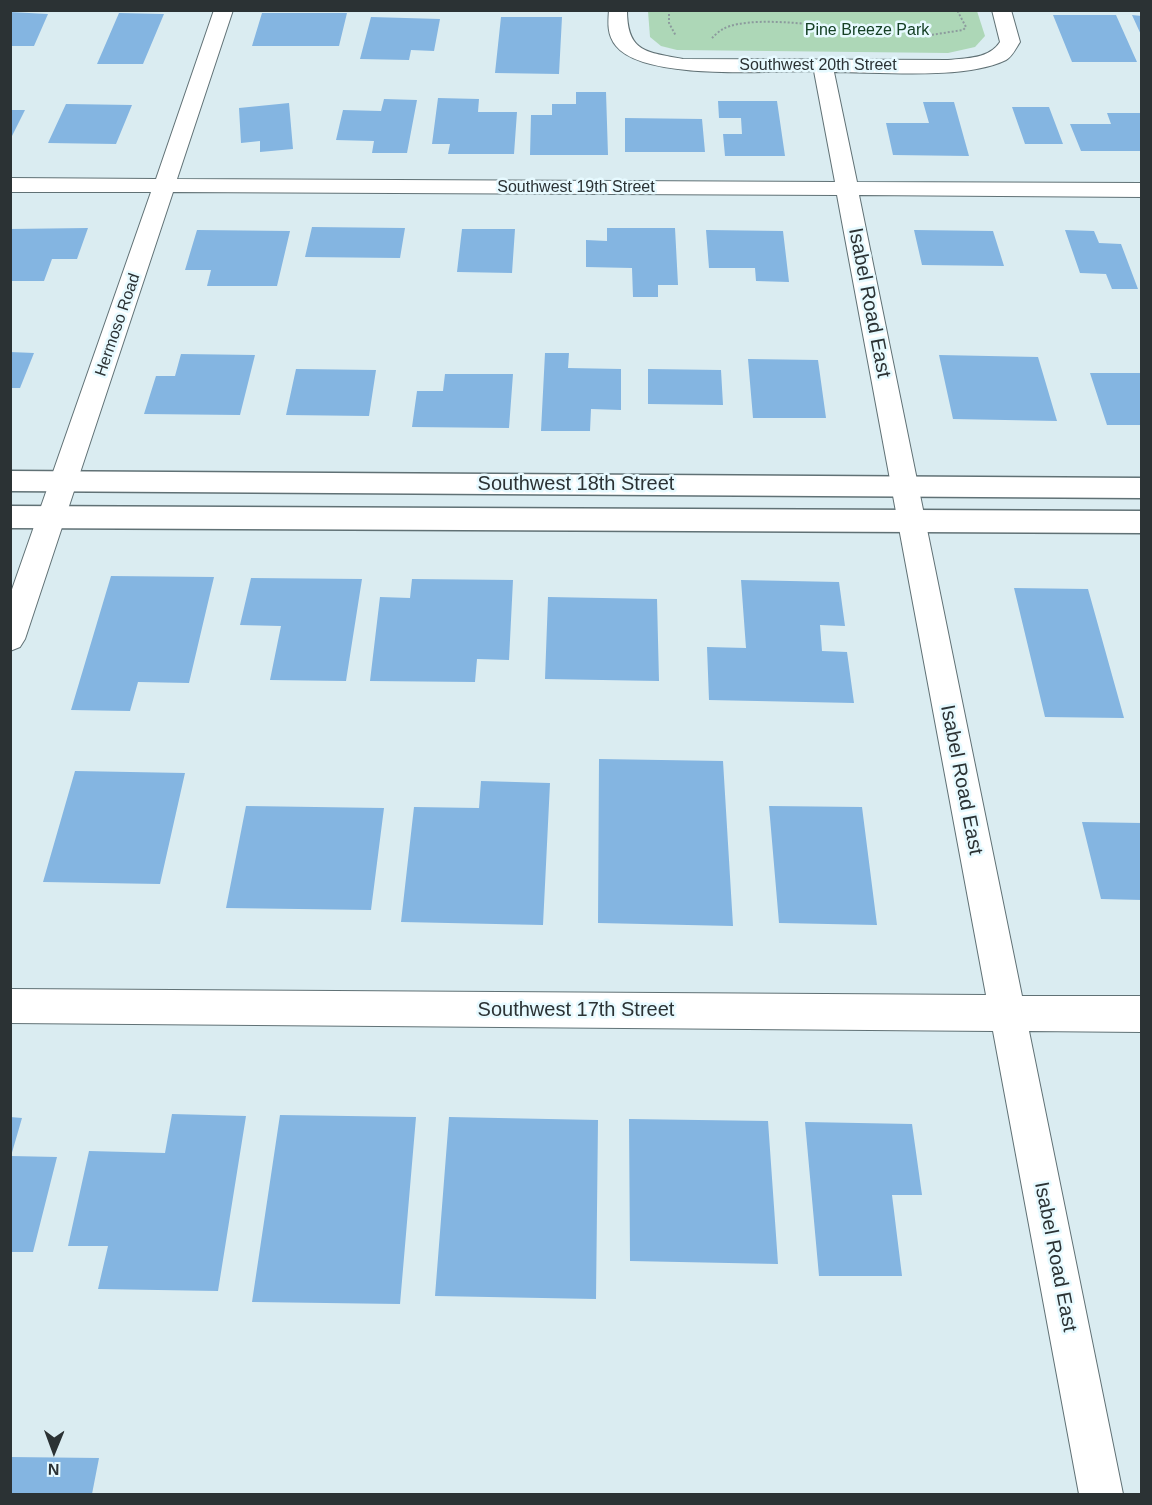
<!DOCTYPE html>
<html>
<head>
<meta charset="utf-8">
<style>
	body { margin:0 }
	#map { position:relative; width:1152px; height:1505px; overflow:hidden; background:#daecf1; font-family:Arial,sans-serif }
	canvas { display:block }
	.frame { position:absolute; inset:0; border:12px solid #2b3234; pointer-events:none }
	.north { position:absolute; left:24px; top:1421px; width:60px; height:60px; -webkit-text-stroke:4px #e7faff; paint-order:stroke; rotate:181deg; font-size:16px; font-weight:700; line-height:24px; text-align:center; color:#2b3234 }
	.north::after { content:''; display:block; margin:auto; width:21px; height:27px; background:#2b3234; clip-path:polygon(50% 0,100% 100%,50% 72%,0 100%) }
</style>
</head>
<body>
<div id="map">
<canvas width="1152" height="1505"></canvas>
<div class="frame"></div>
<div class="north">N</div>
</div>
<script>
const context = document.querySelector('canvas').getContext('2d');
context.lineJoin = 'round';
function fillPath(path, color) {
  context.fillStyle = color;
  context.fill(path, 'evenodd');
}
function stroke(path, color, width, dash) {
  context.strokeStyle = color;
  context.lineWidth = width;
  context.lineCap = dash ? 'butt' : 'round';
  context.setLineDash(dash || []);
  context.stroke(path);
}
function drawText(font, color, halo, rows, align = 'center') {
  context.font = font + ' Arial,sans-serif';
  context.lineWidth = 5;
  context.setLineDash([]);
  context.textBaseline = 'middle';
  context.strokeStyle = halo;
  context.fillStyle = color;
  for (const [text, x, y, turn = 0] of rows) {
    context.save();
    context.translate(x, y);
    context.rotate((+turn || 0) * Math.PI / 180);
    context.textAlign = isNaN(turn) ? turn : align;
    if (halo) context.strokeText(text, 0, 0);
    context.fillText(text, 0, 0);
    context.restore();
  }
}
fillPath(new Path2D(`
	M648,11H977L985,36L975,47L948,53L677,50L661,46L650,37Z`), '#add7b7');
fillPath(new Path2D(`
	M10,12L48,14L34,46H10Z
	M119,13L164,14L143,64H97Z
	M262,13H347L339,46H252Z
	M1053,15H1116L1137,62H1072Z
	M1132,15L1142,16V37Z
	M371,17L440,19L434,51L411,50L409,60L360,59Z
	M501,17H562L559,74L495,73Z
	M576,92H606L608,155H530L531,115H552V104H576Z
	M438,98L479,99L478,112H517L514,154H448L450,144H432Z
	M384,99L417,100L407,153H372L374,141L336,140L343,110L381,111Z
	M718,101H777L785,156H725L723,134H742L741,118H719Z
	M923,102H954L969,156L893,155L886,123H929Z
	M289,103L293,149L260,152V141L241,143L239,108Z
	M66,104L132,105L116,144L48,143Z
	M1012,107H1049L1063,144H1025Z
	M10,110H25L10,140Z
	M1107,113H1142V151H1081L1070,124H1111Z
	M625,118L702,119L705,152H625Z
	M312,227L405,228L400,258L305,257Z
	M88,228L77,259H52L44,281H10V229Z
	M607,228H675L678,285H658V297H633L632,268L586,267V240L607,241Z
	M462,229H515L512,273L457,272Z
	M197,230L290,231L277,286H207L211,270H185Z
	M706,230L783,231L789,282L756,281L755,268H709Z
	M914,230L993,231L1004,266L922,265Z
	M1065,230L1094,231L1099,243L1121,244L1138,289H1112L1106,274L1080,273Z
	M10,352L34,353L20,388H10Z
	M545,353H569L568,368L621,369V410L591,409L590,431H541Z
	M181,354L255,355L240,415L144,414L156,376H175Z
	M939,355L1038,357L1057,421L953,419Z
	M748,359L818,360L826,418H753Z
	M296,369L376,370L369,416L286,415Z
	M648,369L721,370L723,405L648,404Z
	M1090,373H1142V425H1107Z
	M445,374H513L509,428L412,427L417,391H443Z
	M111,576L214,577L189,683L138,682L130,711L71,710Z
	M251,578L362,579L346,681L270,680L281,626L240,625Z
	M412,579L513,580L509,660L477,659L475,682L370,681L380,597L410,598Z
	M741,580L839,582L845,626L820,625L822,651L847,652L854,703L709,700L707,647L746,648Z
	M1014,588L1088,589L1124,718L1045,717Z
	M548,597L657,599L659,681L545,679Z
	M599,759L723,761L733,926L598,923Z
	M75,771L185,773L160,884L43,882Z
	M481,781L550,783L543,925L401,922L414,807L479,808Z
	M246,806L384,808L371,910L226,908Z
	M769,806L862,807L877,925L779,923Z
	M1082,822L1142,823V900L1101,899Z
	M172,1114L246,1116L218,1291L98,1289L108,1246H68L89,1151L165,1153Z
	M280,1115L416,1117L400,1304L252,1302Z
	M10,1117L22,1118L11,1156L57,1157L33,1252H10Z
	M449,1117L598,1120L596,1299L435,1296Z
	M629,1119L768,1121L778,1264L630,1261Z
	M805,1122L912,1124L922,1195H892L902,1276H819Z
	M10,1457L99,1458L92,1494H10Z`), '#84b5e1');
const minor = new Path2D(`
	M214,10H233L177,179L835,182L814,71C770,71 644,81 616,46C607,35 608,23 609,10H627C627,53 647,52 683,59L948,60C967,58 989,59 1000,42L992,10H1011L1020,42C1016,48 1012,57 1006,60C965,80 881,72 834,72L857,182L1142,183V197L859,195L1022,996H1142V1032L1029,1031L1123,1494H1079L993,1031L10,1023V989L986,995L837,195L173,192L25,639L20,647L10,651V595L151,192H10V178L156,179Z`);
const secondary = new Path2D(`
	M10,471L1142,478V498L10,491Z
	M10,506L1142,511V533L10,528Z`);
stroke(minor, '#607175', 2);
stroke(secondary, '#607175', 3);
stroke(new Path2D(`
	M669,10V23L676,36
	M924,36L963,30L966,27L957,10
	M712,38C715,35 719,31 723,29C756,11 862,32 902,36`), '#8c9a9d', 2, [2, 2]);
fillPath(minor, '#fff');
fillPath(secondary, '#fff');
drawText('16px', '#154025', '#e7faff', [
	["Pine Breeze Park",867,31]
]);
drawText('16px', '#2b3234', '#e7faff', [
	["Southwest 20th Street",818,66],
	["Southwest 19th Street",576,188],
	["Hermoso Road",118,325,-71]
]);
drawText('20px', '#2b3234', '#e7faff', [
	["Isabel Road East",869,303,79],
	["Southwest 18th Street",576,484],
	["Isabel Road East",961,780,79],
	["Southwest 17th Street",576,1010],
	["Isabel Road East",1055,1257,79]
]);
</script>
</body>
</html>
